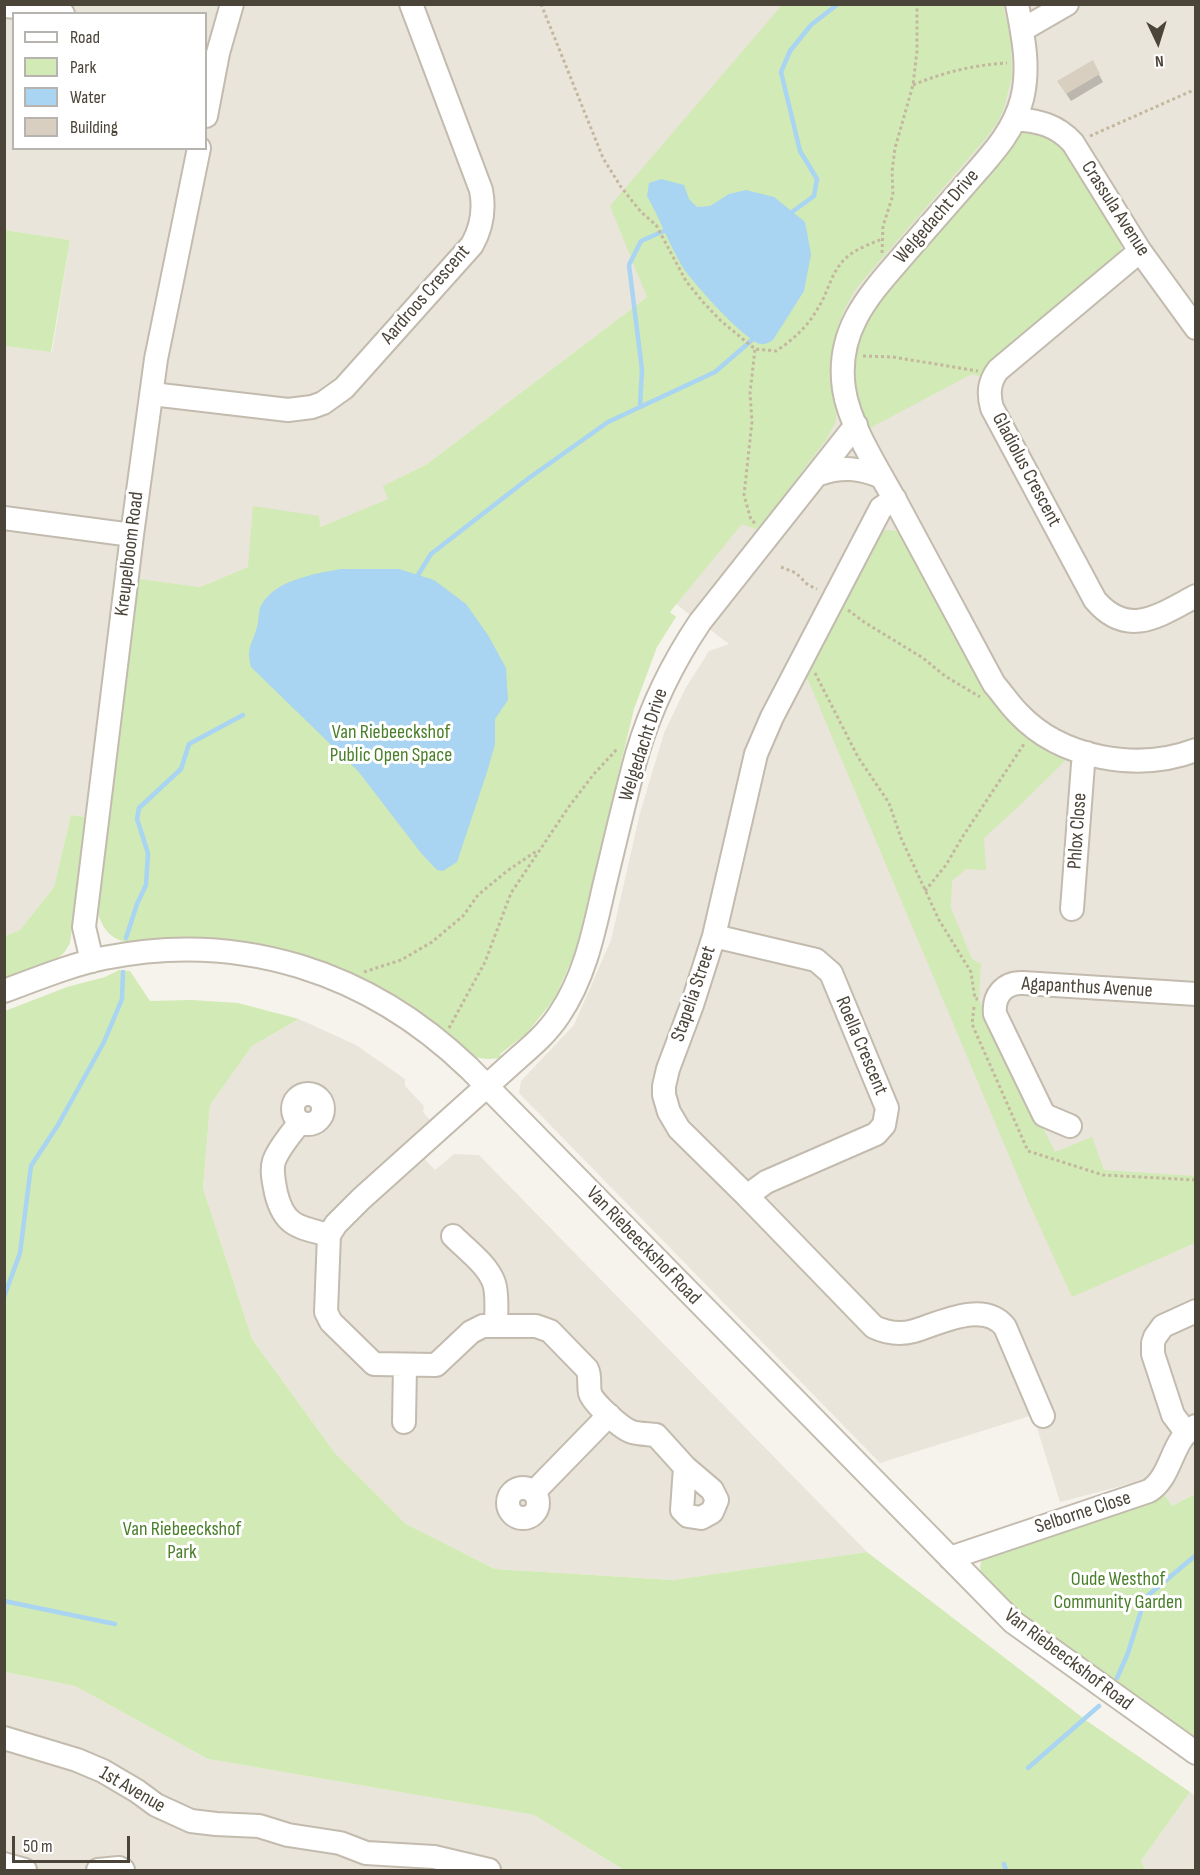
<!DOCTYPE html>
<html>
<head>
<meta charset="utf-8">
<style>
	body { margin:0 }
	#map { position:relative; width:1200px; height:1875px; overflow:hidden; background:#f6f3ec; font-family:"Sofia Sans Condensed",sans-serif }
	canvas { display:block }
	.frame { position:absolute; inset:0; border:6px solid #4b4439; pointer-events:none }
	.legend { position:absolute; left:12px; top:12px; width:195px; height:138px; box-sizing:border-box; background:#fff; border:2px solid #b7b4b0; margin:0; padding:8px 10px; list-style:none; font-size:18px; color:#4b4439 }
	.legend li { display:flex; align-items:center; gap:12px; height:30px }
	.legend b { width:30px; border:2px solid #b7b4b0 }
	.north { position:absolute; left:1128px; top:12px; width:60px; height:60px; -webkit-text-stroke:4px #fff; paint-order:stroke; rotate:176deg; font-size:16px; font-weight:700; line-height:24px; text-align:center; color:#4b4439 }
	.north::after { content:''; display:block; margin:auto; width:21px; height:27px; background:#4b4439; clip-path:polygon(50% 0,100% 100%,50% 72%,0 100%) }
	.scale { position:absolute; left:12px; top:1836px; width:118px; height:27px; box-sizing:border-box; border:3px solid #4b4439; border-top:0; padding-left:8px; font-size:18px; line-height:21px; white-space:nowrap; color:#4b4439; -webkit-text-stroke:4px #fff; paint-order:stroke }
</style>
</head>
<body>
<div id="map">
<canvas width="1200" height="1875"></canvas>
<div class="frame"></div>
<ul class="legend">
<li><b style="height:8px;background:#fff"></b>Road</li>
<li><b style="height:16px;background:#d2eab5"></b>Park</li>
<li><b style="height:16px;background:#a9d4f2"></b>Water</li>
<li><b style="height:16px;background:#d8cfc1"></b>Building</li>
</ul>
<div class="north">N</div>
<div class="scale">50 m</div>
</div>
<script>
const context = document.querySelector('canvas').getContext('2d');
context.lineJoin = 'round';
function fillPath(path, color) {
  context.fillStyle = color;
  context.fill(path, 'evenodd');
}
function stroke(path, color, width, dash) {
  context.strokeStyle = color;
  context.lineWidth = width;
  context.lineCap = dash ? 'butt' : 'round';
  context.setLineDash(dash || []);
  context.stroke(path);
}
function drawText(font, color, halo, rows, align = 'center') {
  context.font = font + ' "Sofia Sans Condensed",sans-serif';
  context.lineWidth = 6;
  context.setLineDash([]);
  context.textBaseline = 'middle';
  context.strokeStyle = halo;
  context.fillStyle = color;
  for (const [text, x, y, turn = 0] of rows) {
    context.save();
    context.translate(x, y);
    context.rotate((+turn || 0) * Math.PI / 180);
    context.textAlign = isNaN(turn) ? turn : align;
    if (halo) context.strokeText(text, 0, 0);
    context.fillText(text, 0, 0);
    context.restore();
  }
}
fillPath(new Path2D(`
	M4,5H1195V1494L1172,1506L1152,1478L1060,1502L1033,1415L880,1463L519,1093L521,1081L574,1025L611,940L640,813L664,733L685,689L709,651L729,644L676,604L742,523L647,297L427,464L384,486L389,499L320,527L248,567L200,587L127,578L98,818L71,815L54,887L20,930L5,936V346L52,352L70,240L5,230ZM14,14H206V148H14Z
	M299,1019L356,1045L405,1079V1086L424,1106L423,1112L430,1120L408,1141L435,1170L454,1154L479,1155L867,1552L673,1580L495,1569L406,1524L335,1453L252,1339L203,1188L210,1105L252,1046Z
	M4,1672L75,1686L208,1759L534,1815L624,1870H5Z
	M1190,1792L1195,1796V1870H1145L1141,1861Z`), '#eae5da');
fillPath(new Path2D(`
	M782,5H1003L1011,41L1012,76L1004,108L997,123L987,137L858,286C839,314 830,344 831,378C831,391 837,407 836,420C835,425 830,431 828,437L758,530L742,524L670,612L676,617L657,647L634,709L576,950L556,996L548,1007L527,1033L500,1054L501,1058C492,1059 483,1060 474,1056C457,1048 443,1030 427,1019C388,990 344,967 296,954C283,951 269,950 256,947C232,943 208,939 183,939C165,939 135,946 119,940C105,934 99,921 97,907L139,579L200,587L248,567L253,506L319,516L320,527L388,499L383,486L427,464L647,297L610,206Z
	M1032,130L1062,144L1122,239L1120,256L984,378L972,374L868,429L857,401L853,372L856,345L873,305L1016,137L1021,133Z
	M5,230L70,240L51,352L5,346Z
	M886,530L897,531L902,534L982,679L1069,757L1018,807L984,838L986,870L966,869L952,881L951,908L972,959L981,964L979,1000L1055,1152L1092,1137L1104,1170L1195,1176V1243L1072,1297L1029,1203L808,680L803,676L880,532Z
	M71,815L87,817L70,943C59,967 27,972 5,980V936L20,930L54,887Z
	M119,970L130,971L150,1001L192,1000L238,1003L299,1019L252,1046L210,1105L203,1188L252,1339L335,1453L406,1524L495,1569L673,1580L867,1552L1087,1721L1190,1792L1141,1861L1145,1870H624L534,1815L208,1759L75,1686L5,1672V1011L67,987L105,977Z
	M1162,1491L1172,1506L1195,1494V1740L1027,1621L982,1576C979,1569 980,1564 983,1557Z`), '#d2eab5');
fillPath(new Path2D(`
	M661,179L684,185L689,199L697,207L710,206L729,194L746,190L774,197L805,222L811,254L804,291L773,340C770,342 765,345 761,344C746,342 691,281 682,266C669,244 660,219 647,196L649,183Z
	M341,569H399L434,580L466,604L488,635L506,668L508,700L495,719V744L488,769L457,862L443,871L437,870L421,853L358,771L251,667C246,646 252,646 257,627C259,621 258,614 260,608C272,580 314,574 341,569Z`), '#a9d4f2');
fillPath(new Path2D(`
	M1092,62L1103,82L1071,101L1063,89Z`), '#0003');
stroke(new Path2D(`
	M792,212L814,196L817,179L800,151L781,72L790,51L811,25L838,4
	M640,406L642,370L629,265L641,241L664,231
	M418,575L431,554L529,478L608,422L715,372L752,340
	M126,938L137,904L146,885L148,853L137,819L139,808L181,769L189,744L243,715
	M4,1297L20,1253L31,1166L58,1125L104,1042L122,999L123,972
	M4,1601L115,1624
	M1117,1678L1128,1653L1145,1598L1196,1555
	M1028,1768L1099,1706
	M1004,1864L1006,1870`), '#a9d4f2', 4.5);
fillPath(new Path2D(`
	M1093,60L1100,74L1066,94L1057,81Z`), '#d8cfc1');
const minor = new Path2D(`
	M1017,4C1023,36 1030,67 1022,99C1014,131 992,154 971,178C950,202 929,226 908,250C872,292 835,328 844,389C849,424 877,468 895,500C928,561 961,622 994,684C1002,693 1009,704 1018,713C1061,759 1138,772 1196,750
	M4,6L44,9L63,14
	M1022,30L1067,4
	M206,116L218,53L232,4
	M1015,119C1039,121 1057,125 1073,143L1140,251L1196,328
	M1140,251L998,370C989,382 988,393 992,408L1095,600C1128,639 1160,615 1196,596
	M152,394L288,410L312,407L323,403L344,388L472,245C482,227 485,210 481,190L411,4
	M819,474C842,466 860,468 882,477
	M895,499L881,508L772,717L756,754L714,936L692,1005L668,1069L664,1086V1095L669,1112L679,1129L747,1196L874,1327C887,1333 900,1335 914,1331C940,1323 984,1300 1005,1327L1043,1416
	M4,518L132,535
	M1072,909L1083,764L1087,753
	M714,936L816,960L831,973L887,1108L884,1125L876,1134L766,1182L747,1196
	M92,961L84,927L132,535L156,359L199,148
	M4,991C37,979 70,965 104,958C241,930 369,972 469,1068L1013,1622L1196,1753
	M293 1109a15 15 0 1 1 30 0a15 15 0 1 1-30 0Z
	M300,1122C292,1133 279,1147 274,1161C271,1171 274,1182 276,1193C284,1226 298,1227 329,1235
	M1070,1126L1044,1115L995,1014C993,996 1004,982 1023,983L1196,994
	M453,1236C466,1249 488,1265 494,1283C498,1295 496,1312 496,1325
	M404,1422L405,1366
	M1185,1431L1173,1415L1153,1354V1343L1155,1337L1163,1326L1196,1311
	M685,1467L682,1510L688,1516L701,1518L712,1512L717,1500L712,1490L685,1467L656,1435C648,1434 639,1434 632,1432C622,1429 593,1403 590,1393C588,1384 591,1377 587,1369L550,1331L536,1326H483L471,1332L436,1365L374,1364L331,1322L326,1312L329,1235L336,1224L361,1199L518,1058C533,1045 548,1032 559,1015C585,977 594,931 604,887C615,842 625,798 637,754C651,707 673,662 700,622L856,425
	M508 1503a15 15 0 1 1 30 0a15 15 0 1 1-30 0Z
	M534,1492L609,1415
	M950,1558L1149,1491C1173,1476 1171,1438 1196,1426
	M4,1738L77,1760L103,1771L137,1791L156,1805L191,1821L216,1824L259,1826L288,1835L340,1843L366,1853L434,1857L489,1870
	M4,1864L25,1870
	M98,1870L119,1868L123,1870`);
stroke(minor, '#c2bbae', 26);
stroke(new Path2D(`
	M541,4L603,158L621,187L641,212L656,225L686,281L702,301L721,321L755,349L776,351C793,340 808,326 818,308C828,293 831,272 845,259C855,249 870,244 882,239
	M913,85C944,72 974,65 1007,63
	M1090,136L1196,89
	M882,253L883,226L893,195L892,172L895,148L913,85L917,51V4
	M863,356L893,357L978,371
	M755,523L751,520L744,495L752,422L750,393L755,349
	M781,567L796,573L808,585L817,589
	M848,610L864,622L923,658L945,676L980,697
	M815,673L858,757L889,803L901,838L939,920L971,972L975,999H978
	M925,891L946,865L963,836L1024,744
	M364,972L401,960L432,942L463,916L478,895L507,871L538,850
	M974,1007L972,1024L1028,1151L1103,1175L1196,1180
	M449,1028L485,962L511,893L568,808L593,775L618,748`), '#c4b79f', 3, [3, 3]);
stroke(minor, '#fff', 22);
drawText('20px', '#4b4439', '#fff', [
	["Crassula Avenue",1115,209,57],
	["Welgedacht Drive",937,217,-49],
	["Aardroos Crescent",426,295,-49],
	["Gladiolus Crescent",1026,470,62],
	["Kreupelboom Road",130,554,-83],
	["Welgedacht Drive",644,745,-72],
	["Phlox Close",1078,831,-86],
	["Agapanthus Avenue",1087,988,3],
	["Stapelia Street",694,994,-71],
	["Roella Crescent",861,1046,67],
	["Van Riebeeckshof Road",643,1246,46],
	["Selborne Close",1083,1513,-18],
	["Van Riebeeckshof Road",1068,1660,37],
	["1st Avenue",132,1790,30]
]);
drawText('20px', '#4a7f2a', '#fff', [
	["Van Riebeeckshof",391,733],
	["Public Open Space",391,756],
	["Van Riebeeckshof",182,1530],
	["Park",182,1553],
	["Oude Westhof",1118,1580],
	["Community Garden",1118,1603]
]);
</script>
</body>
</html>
